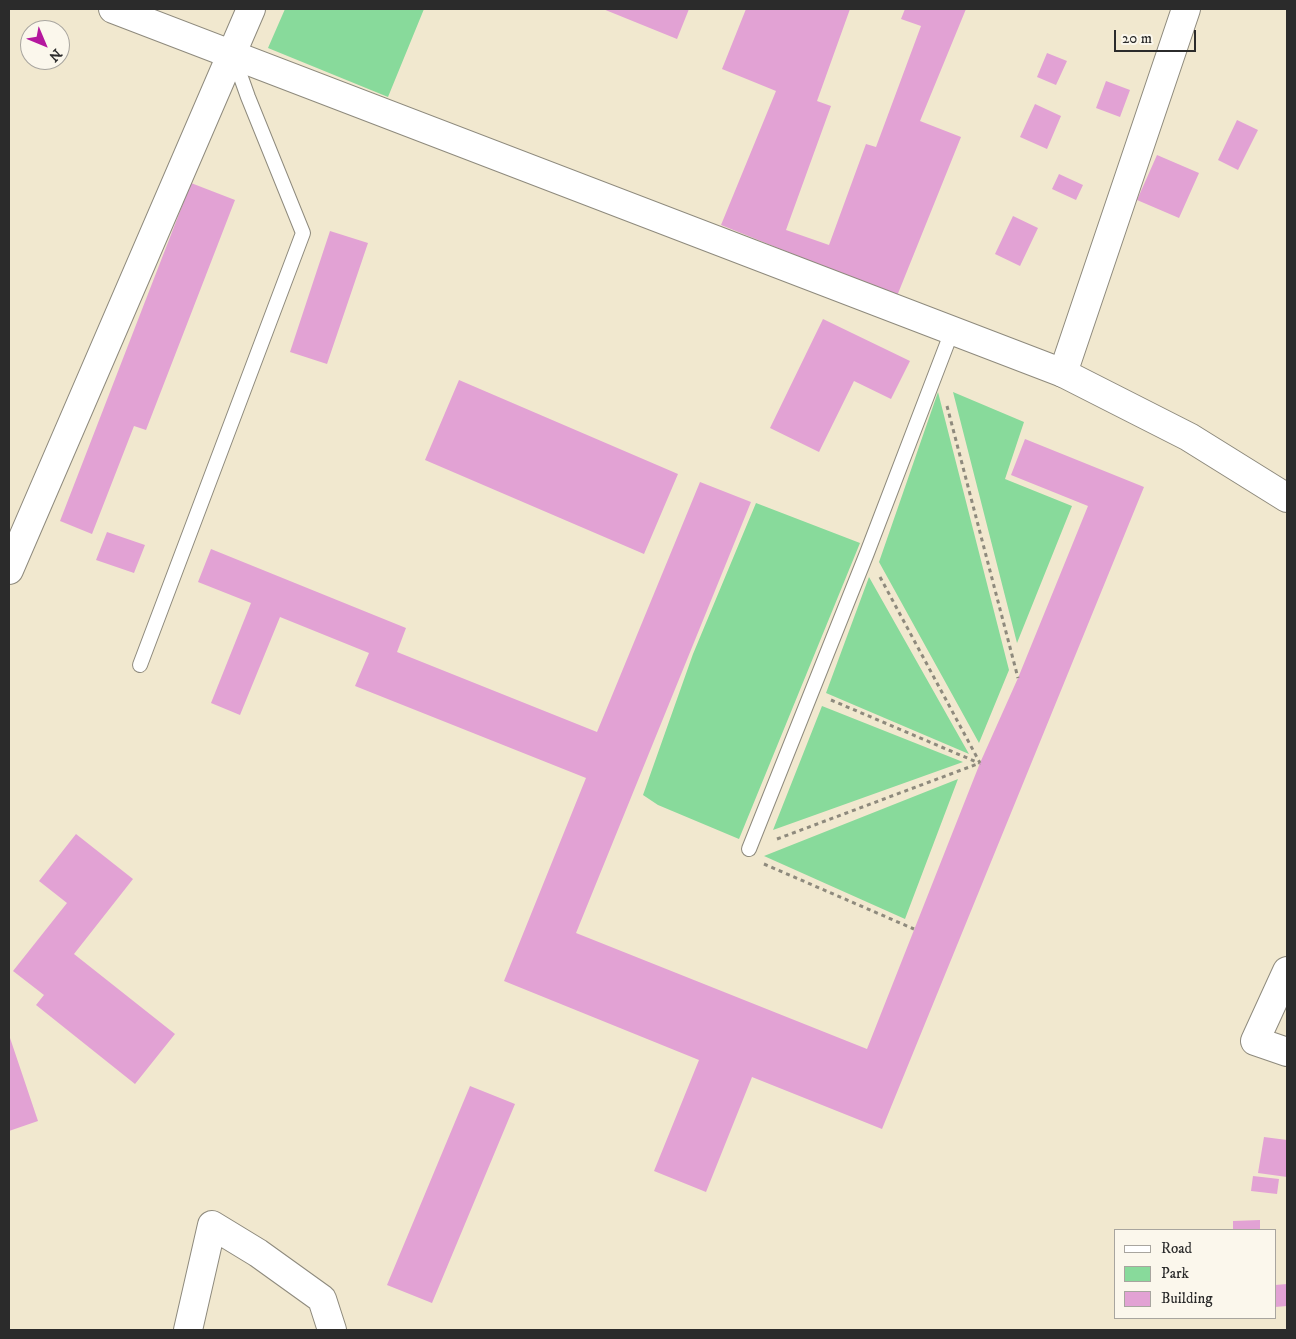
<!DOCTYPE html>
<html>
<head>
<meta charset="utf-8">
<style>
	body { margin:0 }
	#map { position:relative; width:1296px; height:1339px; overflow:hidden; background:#f1e8cf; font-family:"IM FELL DW Pica",serif }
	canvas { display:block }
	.frame { position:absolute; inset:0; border:10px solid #2b2b2b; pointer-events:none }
	.legend { position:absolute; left:1114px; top:1229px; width:162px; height:90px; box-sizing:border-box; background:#fbf7ec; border:1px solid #a8a59f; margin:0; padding:6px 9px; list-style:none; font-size:15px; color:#2b2b2b }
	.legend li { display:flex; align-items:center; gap:10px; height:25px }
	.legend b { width:25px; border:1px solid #a8a59f }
	.north { position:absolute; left:20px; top:20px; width:50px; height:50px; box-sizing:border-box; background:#fbf7ec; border:1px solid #a8a59f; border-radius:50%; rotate:135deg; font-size:14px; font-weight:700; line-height:20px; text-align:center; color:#2b2b2b }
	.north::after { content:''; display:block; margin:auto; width:18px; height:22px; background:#b5179e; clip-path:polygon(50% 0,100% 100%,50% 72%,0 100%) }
	.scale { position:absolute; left:1114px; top:30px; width:82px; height:22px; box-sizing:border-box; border:2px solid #2b2b2b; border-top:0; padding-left:6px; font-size:15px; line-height:18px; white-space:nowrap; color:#2b2b2b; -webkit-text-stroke:4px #fbf7ec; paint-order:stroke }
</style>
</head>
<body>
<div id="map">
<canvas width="1296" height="1339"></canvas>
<div class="frame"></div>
<ul class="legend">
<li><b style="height:6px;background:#fff"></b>Road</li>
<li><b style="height:14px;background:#88da9b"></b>Park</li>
<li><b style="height:14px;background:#e2a2d4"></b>Building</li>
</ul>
<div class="north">N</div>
<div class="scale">20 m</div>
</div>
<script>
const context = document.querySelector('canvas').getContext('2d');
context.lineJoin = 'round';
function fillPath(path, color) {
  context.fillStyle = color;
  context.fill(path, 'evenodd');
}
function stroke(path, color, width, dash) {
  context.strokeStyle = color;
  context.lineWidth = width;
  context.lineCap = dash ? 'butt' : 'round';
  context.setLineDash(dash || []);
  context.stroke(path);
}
fillPath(new Path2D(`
	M285,9H424L388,97L268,48Z
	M938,392L1009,670L979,743L879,562Z
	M953,392L1024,422L1005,479L1072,506L1017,643Z
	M756,503L860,543L739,839L658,805L643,795L693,654Z
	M869,577L969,754L826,693Z
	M822,706L963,762L773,830Z
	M958,779L905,919L764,856Z`), '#88da9b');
fillPath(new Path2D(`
	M603,9H689L677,39Z
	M746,9H850L817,101L831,106L786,230L829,245L866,144L876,147L921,26L901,19L905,9H966L920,121L961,137L897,296L721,225L776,91L722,69Z
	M1047,53L1067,61L1056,85L1037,77Z
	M1106,81L1130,90L1120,117L1096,108Z
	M1035,104L1061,116L1047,149L1020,137Z
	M1237,120L1258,130L1238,170L1218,160Z
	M1157,155L1199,173L1179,218L1137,200Z
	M1059,174L1083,185L1076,200L1052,189Z
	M191,183L235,200L146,430L134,426L92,534L60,521Z
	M1013,216L1038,228L1020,266L995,254Z
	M330,231L368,243L327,364L290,352Z
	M823,319L910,361L891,399L854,381L819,452L770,428Z
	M459,380L678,474L644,554L425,460Z
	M1025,439L1144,487L882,1129L752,1077L706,1192L654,1171L699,1060L504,981L586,778L355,686L369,653L280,617L240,715L211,703L251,603L198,582L211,549L406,628L397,652L597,732L700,482L751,502L576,933L867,1049L980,763L1018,678L1088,506L1011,475Z
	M107,532L145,545L134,573L96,560Z
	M76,834L133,879L74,954L175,1034L135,1084L36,1005L44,995L13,971L67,903L39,881Z
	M9,1035L38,1121L9,1131Z
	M470,1086L515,1104L432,1303L387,1285Z
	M1264,1137L1287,1140V1177L1258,1173Z
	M1253,1176L1279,1179L1277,1194L1251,1191Z
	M1260,1220V1230H1233V1221Z
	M1287,1284V1306L1275,1307V1285Z`), '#e2a2d4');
const service = new Path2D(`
	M140,665L303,233L248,97L233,55
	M749,849L867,553L952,331`);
const minor = new Path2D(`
	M1063,373L1186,9
	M9,570L251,9
	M1287,971L1255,1041L1287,1052
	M188,1330L212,1225L258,1253L322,1299L332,1330`);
const tertiary = new Path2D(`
	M113,9L1063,373L1189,437L1287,498`);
stroke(service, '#8e8a7d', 16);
stroke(minor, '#8e8a7d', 30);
stroke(tertiary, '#8e8a7d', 30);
stroke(new Path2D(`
	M947,406L1018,678
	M880,577L980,763
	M831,700L979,763
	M777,839L980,763
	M764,864L914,929`), '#8e8a7d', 3, [4, 4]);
stroke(service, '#fff', 14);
stroke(minor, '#fff', 28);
stroke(tertiary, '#fff', 28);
</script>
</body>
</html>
